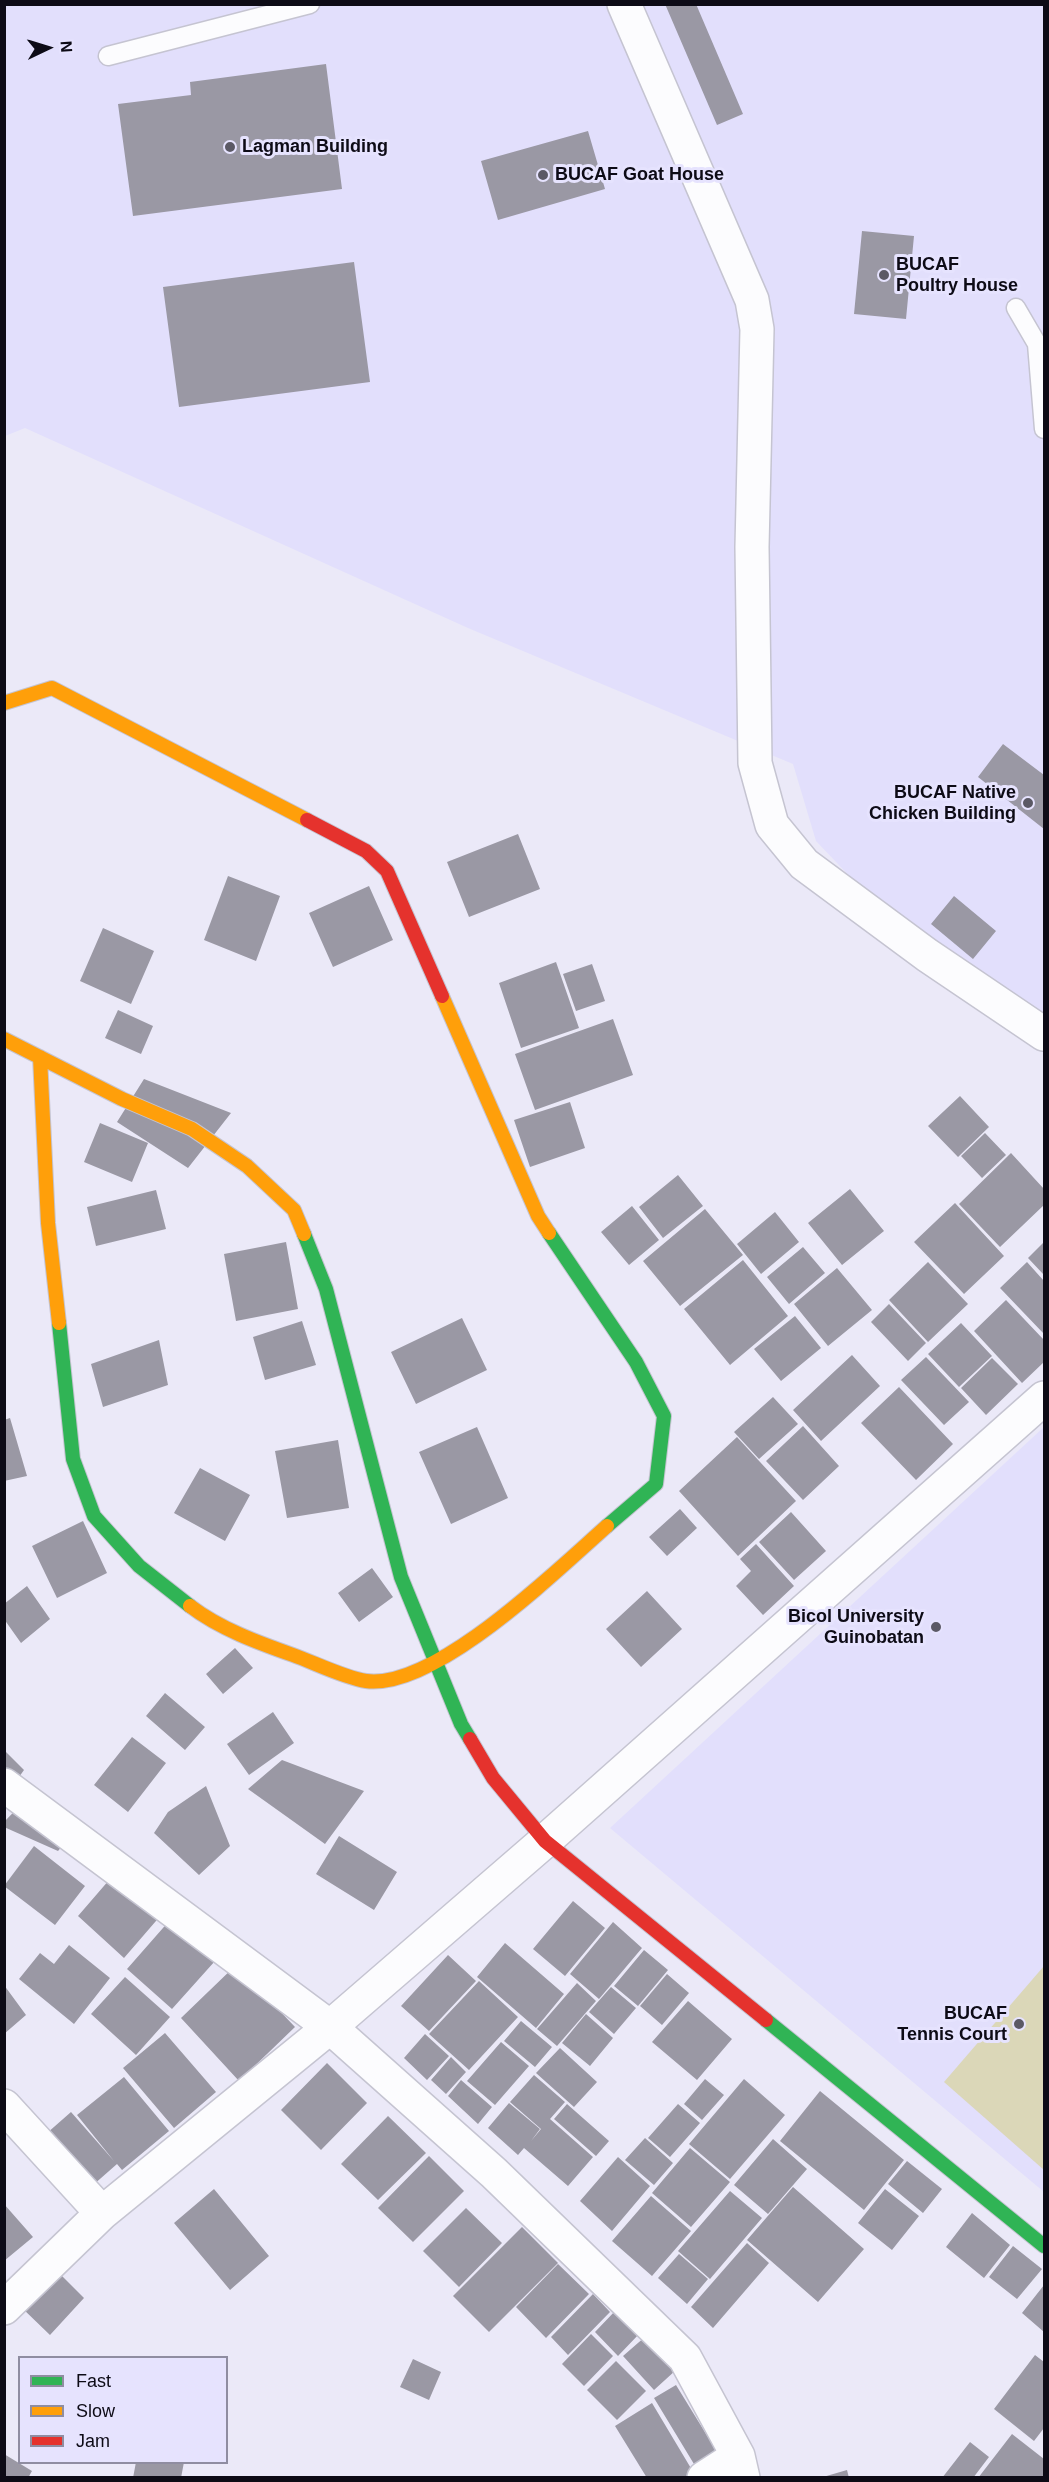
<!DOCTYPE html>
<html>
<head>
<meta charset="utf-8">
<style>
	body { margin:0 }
	#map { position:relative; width:1049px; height:2482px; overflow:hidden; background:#ebe9f8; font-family:Arial,sans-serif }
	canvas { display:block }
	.frame { position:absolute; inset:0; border:6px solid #0d0b16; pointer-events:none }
	.legend { position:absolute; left:18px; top:2356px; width:210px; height:108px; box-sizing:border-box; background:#e6e3fe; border:2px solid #8f8da1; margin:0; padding:8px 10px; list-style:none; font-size:18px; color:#0d0b16 }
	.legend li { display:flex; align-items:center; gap:12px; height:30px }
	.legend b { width:30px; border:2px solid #8f8da1 }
	.north { position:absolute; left:18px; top:18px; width:60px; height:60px; -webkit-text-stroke:4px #e6e3fe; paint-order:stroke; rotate:86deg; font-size:16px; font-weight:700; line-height:24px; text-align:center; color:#0d0b16 }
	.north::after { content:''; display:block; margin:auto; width:21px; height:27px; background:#0d0b16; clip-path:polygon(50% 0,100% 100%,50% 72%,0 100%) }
</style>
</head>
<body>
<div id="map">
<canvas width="1049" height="2482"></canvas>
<div class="frame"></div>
<ul class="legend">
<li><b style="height:8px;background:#30b455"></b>Fast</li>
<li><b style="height:8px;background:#ff9f0a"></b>Slow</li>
<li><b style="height:8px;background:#e5322d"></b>Jam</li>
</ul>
<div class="north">N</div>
</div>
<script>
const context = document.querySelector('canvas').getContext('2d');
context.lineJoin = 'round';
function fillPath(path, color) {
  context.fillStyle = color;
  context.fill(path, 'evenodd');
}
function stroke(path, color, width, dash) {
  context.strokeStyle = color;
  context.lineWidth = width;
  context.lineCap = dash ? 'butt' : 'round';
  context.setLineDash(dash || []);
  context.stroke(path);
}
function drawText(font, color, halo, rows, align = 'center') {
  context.font = font + ' Arial,sans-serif';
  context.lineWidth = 6;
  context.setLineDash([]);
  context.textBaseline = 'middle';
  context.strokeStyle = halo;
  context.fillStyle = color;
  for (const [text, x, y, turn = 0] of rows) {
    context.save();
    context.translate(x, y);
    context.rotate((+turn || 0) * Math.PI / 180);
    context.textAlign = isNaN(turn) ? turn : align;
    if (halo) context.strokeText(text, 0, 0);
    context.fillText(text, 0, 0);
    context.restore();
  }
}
fillPath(new Path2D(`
	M5,5H1044V1020L881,909L816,841L793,764L468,628L25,428L5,436Z
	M1044,1427V2192L610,1828Z`), '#e2dffc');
fillPath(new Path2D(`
	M1044,1966V2170L944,2082Z`), '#dbd7b8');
fillPath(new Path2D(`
	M665,4H696L743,114L717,125Z
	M326,64L342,189L133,216L118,104L191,95L190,82Z
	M588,131L605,189L498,220L481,161Z
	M862,231L914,236L906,319L854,314Z
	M354,262L370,382L179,407L163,287Z
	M1003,744L1044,775V829L978,777Z
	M518,834L540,889L469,917L447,862Z
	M228,876L280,896L256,961L204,940Z
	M369,886L393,940L333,967L309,913Z
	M954,896L996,931L973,959L931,924Z
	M103,928L154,951L131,1004L80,981Z
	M556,962L579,1028L521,1048L499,983Z
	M592,964L605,1001L576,1011L563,974Z
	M118,1010L153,1026L141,1054L105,1038Z
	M613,1019L633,1075L535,1110L515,1054Z
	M144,1079L231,1113L188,1168L117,1122Z
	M960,1096L989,1127L958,1157L928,1126Z
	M570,1102L585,1148L530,1167L514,1120Z
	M100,1123L148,1143L132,1182L84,1162Z
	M985,1133L1006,1155L982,1178L961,1156Z
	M1011,1153L1044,1189V1205L1000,1247L959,1204Z
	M678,1175L703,1206L663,1238L639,1207Z
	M850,1189L884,1231L842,1265L808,1223Z
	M156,1190L166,1229L96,1246L87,1207Z
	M955,1203L1004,1256L964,1294L914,1242Z
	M632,1206L659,1240L629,1265L601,1232Z
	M705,1209L743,1255L680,1306L643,1261Z
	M775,1212L799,1242L761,1274L737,1244Z
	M286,1242L298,1309L236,1321L224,1254Z
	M1044,1242V1275L1028,1258Z
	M803,1247L825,1273L789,1304L767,1277Z
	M743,1260L788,1316L730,1365L684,1309Z
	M928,1262L968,1304L928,1342L889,1300Z
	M1027,1262L1044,1281V1334L1000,1288Z
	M837,1268L872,1310L828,1346L794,1304Z
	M1006,1300L1044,1340V1362L1022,1383L974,1331Z
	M889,1304L926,1343L908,1361L871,1322Z
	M795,1316L821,1348L781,1381L754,1349Z
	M462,1318L487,1370L416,1404L391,1352Z
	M302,1321L316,1365L265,1380L253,1337Z
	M961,1323L992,1356L959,1387L928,1354Z
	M159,1340L168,1385L103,1407L91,1364Z
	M852,1355L880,1386L821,1441L793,1410Z
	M926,1357L969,1402L944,1425L901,1380Z
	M992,1358L1018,1384L986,1415L961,1388Z
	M899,1387L953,1444L916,1480L861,1423Z
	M773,1397L798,1424L759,1459L734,1432Z
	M10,1418L27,1476L4,1481V1420Z
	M803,1426L839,1466L803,1500L766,1461Z
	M477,1427L508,1498L451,1524L419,1452Z
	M737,1437L796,1501L738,1556L679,1491Z
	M338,1440L349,1508L287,1518L275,1451Z
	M200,1468L250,1495L225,1541L174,1513Z
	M680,1509L697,1528L667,1556L649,1537Z
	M791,1512L826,1551L794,1580L759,1542Z
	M83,1521L107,1573L57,1598L32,1546Z
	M756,1544L794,1586L763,1615L736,1586L751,1571L740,1559Z
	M372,1568L393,1597L359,1622L338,1593Z
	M27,1586L50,1619L21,1643L4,1619V1604Z
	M647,1591L682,1629L641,1667L606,1629Z
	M235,1648L253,1668L223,1694L206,1674Z
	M165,1693L205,1727L185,1750L146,1716Z
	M273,1712L294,1743L249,1775L227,1744Z
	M132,1737L166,1763L128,1812L94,1785Z
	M4,1750L24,1770L4,1798Z
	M282,1760L364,1791L325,1844L248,1789Z
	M206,1786L230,1846L199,1875L154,1833L168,1812Z
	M37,1788L81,1824L58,1851L4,1827V1822Z
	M339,1836L397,1872L374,1910L316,1874Z
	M34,1846L85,1886L55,1925L4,1886Z
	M116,1872L162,1914L124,1958L78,1916Z
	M573,1901L605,1928L565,1976L533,1949Z
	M170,1920L215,1961L172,2009L127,1969Z
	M613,1922L642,1948L599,1999L570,1974Z
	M505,1943L564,1994L536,2028L477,1977Z
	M69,1945L110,1978L74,2024L19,1979L40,1953L54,1964Z
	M644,1950L668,1970L638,2006L614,1986Z
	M448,1955L476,1981L429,2031L401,2006Z
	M236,1965L295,2027L239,2081L181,2018Z
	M667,1974L689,1993L662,2025L640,2006Z
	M125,1977L170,2017L136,2055L91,2014Z
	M479,1981L518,2017L469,2070L429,2034Z
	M577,1983L596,2001L557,2046L537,2029Z
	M4,1985L26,2015L4,2034Z
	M611,1987L636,2008L614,2034L589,2012Z
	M688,2001L732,2039L697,2080L652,2042Z
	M586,2014L613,2038L590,2066L562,2043Z
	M521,2021L552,2047L535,2067L504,2041Z
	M165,2033L216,2092L174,2128L123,2068Z
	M425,2034L449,2056L427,2080L404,2058Z
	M501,2042L529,2066L495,2105L467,2081Z
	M560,2048L597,2082L574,2107L536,2073Z
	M451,2057L466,2072L446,2094L431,2080Z
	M327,2063L367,2103L321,2150L281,2110Z
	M534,2075L565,2102L550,2119L593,2157L568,2186L524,2148L518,2155L488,2128L509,2103L540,2129L531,2141L541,2129L510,2102Z
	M124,2077L169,2131L122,2170L117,2164L84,2193L38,2141L71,2112L114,2161L77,2115Z
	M705,2079L724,2095L702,2120L684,2104Z
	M744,2079L785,2115L730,2179L689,2144Z
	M461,2080L492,2107L478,2124L448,2096Z
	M820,2091L904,2160L864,2210L780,2141Z
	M567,2104L609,2141L596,2156L554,2119Z
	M678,2104L700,2123L670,2157L648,2138Z
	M388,2116L426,2153L378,2200L341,2164Z
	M645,2138L673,2163L654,2185L625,2160Z
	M773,2139L807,2169L768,2214L734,2185Z
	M690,2148L730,2182L691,2227L652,2193Z
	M429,2156L464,2191L413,2242L378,2208Z
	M618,2157L650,2186L612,2231L580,2201Z
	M907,2161L942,2189L923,2213L888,2184Z
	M793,2187L864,2249L818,2302L747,2240Z
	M214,2189L269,2256L230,2290L174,2223Z
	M885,2189L919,2216L892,2250L858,2223Z
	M730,2191L762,2218L710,2279L678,2251Z
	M651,2196L691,2231L652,2276L612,2241Z
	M4,2204L33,2237L4,2261Z
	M466,2208L502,2243L459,2287L423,2251Z
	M972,2213L1010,2245L984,2278L946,2247Z
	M522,2227L558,2263L489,2332L453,2296Z
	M747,2243L769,2263L713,2328L691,2307Z
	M1013,2246L1042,2269L1017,2299L989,2277Z
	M679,2254L708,2279L687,2304L658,2278Z
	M558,2264L589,2294L546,2338L516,2307Z
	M56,2270L84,2298L50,2335L21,2307Z
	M1044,2285V2332L1022,2313Z
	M593,2294L610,2312L568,2355L551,2337Z
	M616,2310L640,2333L618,2356L595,2332Z
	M591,2334L613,2356L584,2386L562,2364Z
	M646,2336L676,2370L654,2390L623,2356Z
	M1035,2355L1044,2362V2428L1034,2441L994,2409Z
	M413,2359L441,2372L429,2400L400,2387Z
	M616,2361L646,2391L617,2420L587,2390Z
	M676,2385L719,2455L697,2469L654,2398Z
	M652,2403L695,2475L691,2478H647L615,2426Z
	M1012,2434L1044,2459V2478H978Z
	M970,2442L989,2457L973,2478H942Z
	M4,2454L32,2471L28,2478H4Z
	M136,2462H184L181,2478H133Z
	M847,2470L849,2478H824L823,2477Z`), '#9a98a4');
const lane = new Path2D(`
	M108,56L310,4
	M1016,308L1037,344L1044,429`);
const street = new Path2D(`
	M624,4L752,300L757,329L752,547L755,763L772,825L804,864L927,955L1044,1034
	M4,1785L330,2027L494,2173L685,2358L738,2456L743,2478
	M4,2106L102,2213
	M4,2308L102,2213L330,2027L545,1841L1044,1398
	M704,2478L738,2456`);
const fast = new Path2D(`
	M549,1233L636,1362L664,1416L656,1484L607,1526
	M304,1234L326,1289L401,1577L461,1724L470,1739
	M59,1323L73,1459L94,1516L139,1566L190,1606
	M766,2020L1044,2246`);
const slow = new Path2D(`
	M4,703L52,688L307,820
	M442,996L538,1216L549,1233
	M4,1039L122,1099L192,1129L247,1166L294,1210L304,1234
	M40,1057L48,1223L59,1323
	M190,1606C220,1629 259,1643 293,1655C315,1663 345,1678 366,1681C435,1690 557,1570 607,1526`);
const jam = new Path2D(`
	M307,820L366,851L387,871L442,996
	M470,1739L493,1778L545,1841L766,2020`);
stroke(lane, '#c5c4d1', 21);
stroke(street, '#c5c4d1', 36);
stroke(fast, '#c5c4d1', 16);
stroke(slow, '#c5c4d1', 16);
stroke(jam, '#c5c4d1', 16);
stroke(lane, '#fcfcfe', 18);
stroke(street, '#fcfcfe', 33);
stroke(fast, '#30b455', 14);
stroke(slow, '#ff9f0a', 14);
stroke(jam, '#e5322d', 14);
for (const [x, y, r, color] of [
	[230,147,6,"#5b5965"],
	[543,175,6,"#5b5965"],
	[884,275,6,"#5b5965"],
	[1028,803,6,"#5b5965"],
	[936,1627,6,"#5b5965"],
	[1019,2024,6,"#5b5965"]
]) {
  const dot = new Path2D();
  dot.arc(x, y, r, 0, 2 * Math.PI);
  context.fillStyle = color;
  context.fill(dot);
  stroke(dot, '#e6e3fe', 2);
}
drawText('bold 18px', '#0d0b16', '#e6e3fe', [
	["Lagman Building",242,147],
	["BUCAF Goat House",555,175],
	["BUCAF",896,265],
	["Poultry House",896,286],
	["BUCAF Native",1016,793,"right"],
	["Chicken Building",1016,814,"right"],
	["Bicol University",924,1617,"right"],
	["Guinobatan",924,1638,"right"],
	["BUCAF",1007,2014,"right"],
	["Tennis Court",1007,2035,"right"]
], 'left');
</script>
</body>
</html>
